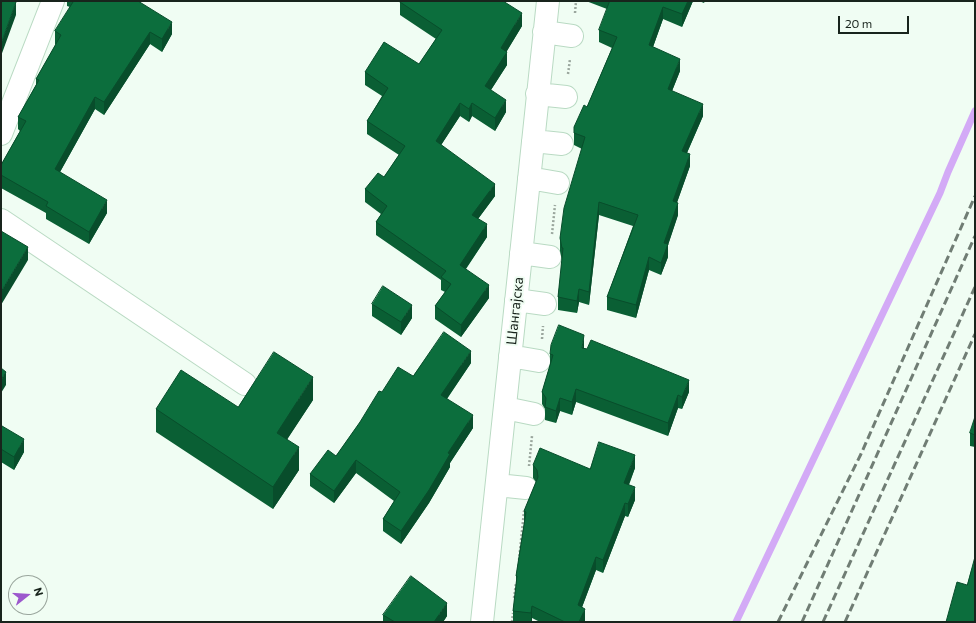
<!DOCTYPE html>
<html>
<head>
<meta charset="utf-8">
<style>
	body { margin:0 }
	#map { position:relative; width:976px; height:623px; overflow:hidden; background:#f0fdf3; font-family:Commissioner,sans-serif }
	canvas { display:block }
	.frame { position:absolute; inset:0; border:2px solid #18241c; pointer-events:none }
	.north { position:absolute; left:8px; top:575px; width:40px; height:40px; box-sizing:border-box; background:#f0fdf3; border:1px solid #9aa69d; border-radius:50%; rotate:73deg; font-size:11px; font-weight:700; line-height:16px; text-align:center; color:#18241c }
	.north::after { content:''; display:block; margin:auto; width:14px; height:18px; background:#9c58cd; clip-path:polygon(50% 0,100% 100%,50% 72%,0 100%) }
	.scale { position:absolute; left:838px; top:16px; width:71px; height:18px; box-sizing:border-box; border:2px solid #18241c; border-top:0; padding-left:5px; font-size:12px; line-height:14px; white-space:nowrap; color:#18241c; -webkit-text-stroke:3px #f0fdf3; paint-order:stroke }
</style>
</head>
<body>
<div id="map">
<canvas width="976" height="623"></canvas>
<div class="frame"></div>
<div class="north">N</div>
<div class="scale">20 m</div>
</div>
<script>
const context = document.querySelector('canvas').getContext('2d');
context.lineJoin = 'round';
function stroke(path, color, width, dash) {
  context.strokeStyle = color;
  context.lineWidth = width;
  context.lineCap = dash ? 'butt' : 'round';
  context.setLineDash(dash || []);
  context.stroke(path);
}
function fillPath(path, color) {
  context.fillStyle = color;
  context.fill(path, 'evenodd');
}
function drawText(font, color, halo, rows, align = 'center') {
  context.font = font + ' Commissioner,sans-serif';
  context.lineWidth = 4;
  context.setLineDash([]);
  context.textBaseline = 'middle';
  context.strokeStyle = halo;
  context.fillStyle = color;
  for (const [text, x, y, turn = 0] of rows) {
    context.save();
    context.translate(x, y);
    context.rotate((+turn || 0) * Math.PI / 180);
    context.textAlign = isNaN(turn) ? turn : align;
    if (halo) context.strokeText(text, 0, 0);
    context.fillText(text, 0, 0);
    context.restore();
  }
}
stroke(new Path2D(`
	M736,622L940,193L948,172L975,111`), '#d3aaf6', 7);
const minor = new Path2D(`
	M544,32L572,36
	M537,94L566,97
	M1,134L53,1
	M533,141L562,144
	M529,178L558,183
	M1,220L245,384
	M521,253L550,257
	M516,300L545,304
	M510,356L539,361
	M505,408L534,414
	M497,485L526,488
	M482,622L548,1`);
stroke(minor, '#b9dac3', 24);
stroke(new Path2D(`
	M575,13L576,1
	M568,74L570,59
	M552,234L555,205
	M542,339L543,326
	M529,466L532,436
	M519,560L524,511
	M514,598L516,583
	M512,622L513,613`), '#9ba79e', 2.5, [2, 2]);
stroke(minor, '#fff', 22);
stroke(new Path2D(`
	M778,622L861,454L975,196
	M802,622L975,236
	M823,622L975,287
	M845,622L975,334`), '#707d74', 3, [8, 4]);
fillPath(new Path2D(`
	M67,1H138L172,34L162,52L150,44L104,115L95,109L60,172L107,213L89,244L46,219V213L1,188V165L20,131L18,129V117L36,85V79L56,44H55V31L70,7L67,6Z
	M586,1H693L682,27L663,19L653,47L680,71L672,91L703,116L687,153L690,166L677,202L678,215L668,245V257L661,275L649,270L636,318L607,310V297L633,226L599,215L589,305L579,302L577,313L558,310V297L562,261L560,251V238L582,149L574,145V127L587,107L612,48L599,42V30L607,9Z
	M699,1H705L704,3Z
	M400,2L522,26L506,52L507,65L491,90L506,112L495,131L472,116L469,122L460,116L441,145L495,196L478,219L487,237L466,269L489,298L461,337L435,319V306L445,292L441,290V280L376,235V222L381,214L365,202V189L384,177L399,155L367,134V121L382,96L365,85V72L419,64L436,39L400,15Z
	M372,304L412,318L401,335L372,316Z
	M584,348L689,392L682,409L678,408L668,436L576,402L572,415L560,411L556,423L545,420V409L542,404V392L550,365V354Z
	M471,363L447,399L473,428L450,463V467L429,503L401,544L383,531V519L394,501L356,473L334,503L310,486V474L336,456L382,392L413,376Z
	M313,400L287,439L299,470L273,509L156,432V409L238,407Z
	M975,417V447L970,446V433Z
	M1,428L24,452L14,470L1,462Z
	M533,465L590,469L635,468L629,485L635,500L628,517L625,516L603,573L596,570L582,607L585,622H540L532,618V622H513V611L516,587V576L524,524V511L536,482L533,478Z
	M383,615L447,616L443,622H383Z`), '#0a5f34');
fillPath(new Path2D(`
	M688,1H693L682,27V14Z
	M16,2V15L1,56V44Z
	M663,7V19L649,58V45Z
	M522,13V26L501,61V48Z
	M172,22V34L162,52V39Z
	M150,32V44L104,115V102Z
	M507,52V65L485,99V86Z
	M680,59V71L668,101V89Z
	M95,97V109L55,181V169Z
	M506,100V112L495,131V118Z
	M460,103V116L436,153V141Z
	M472,103V116L469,122V109Z
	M703,104V116L682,164V151Z
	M690,154V166L673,214V201Z
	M495,184V196L472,227V215Z
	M107,200V213L89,244V232Z
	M599,202V215L589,305V292Z
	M678,203V215L668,245V257L661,275V263L664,243Z
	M487,224V237L460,277V265Z
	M28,247V260L1,305V292Z
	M649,257V270L636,318V305Z
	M489,285V298L461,337V325Z
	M579,289V302L577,313V301Z
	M412,305V318L401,335V322Z
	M584,335V348L582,361V348Z
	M471,351V363L441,407V395Z
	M6,372V385L1,393V380Z
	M313,377V400L277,455V433Z
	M689,380V392L682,409V397Z
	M576,389V402L572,415V402Z
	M678,395V408L668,436V423Z
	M560,398V411L556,423V411Z
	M473,415V428L450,463V467L429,503L401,544V531L448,453Z
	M24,439V452L14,470V457Z
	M299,447V470L273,509V487Z
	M635,455V468L624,496V483Z
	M356,460V473L334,503V491Z
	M635,487V500L628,517V504Z
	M625,503V516L603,573V560Z
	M596,557V570L578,618V605Z
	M447,603V616L443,622H434Z
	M532,606V622H531V613Z
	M585,609V622H579Z`), '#084d2b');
const building = new Path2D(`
	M1,1H13L16,2L1,44Z
	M74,1H138L172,22L162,39L150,32L104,102L95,97L55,169L107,200L89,232L46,206L48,202L1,175V165L26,121L18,117L39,80L36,79L61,35L55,31Z
	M401,1H503L522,13L501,48L507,52L485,86L506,100L495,118L472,103L469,109L460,103L436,141L495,184L472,215L487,224L460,265L489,285L461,325L435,306L451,284L441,277L446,271L376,222L387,206L365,189L378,173L384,177L405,146L367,121L388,88L365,72L384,42L419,64L442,30L400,2Z
	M610,1H688L682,14L663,7L649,45L680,59L668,89L703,104L682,151L690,154L673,201L678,203L664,243L668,244L661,263L649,257L636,305L607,297L638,215L599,202L589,292L579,289L577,301L558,297L563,248H562L560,238L564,208L585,137L574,133V127L584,105L587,107L617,37L599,30Z
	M1,231L28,247L1,292Z
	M383,286L412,305L401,322L372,304Z
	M559,325L584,335L582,348L587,349L591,340L689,380L682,397L678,395L668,423L576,389L572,402L560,398L556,411L545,407L546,398L542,392L553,355L550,354L551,345Z
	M444,332L471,351L441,395L473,415L448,453L450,454L429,490L401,531L383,519L400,492L356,460L334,491L310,474L328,450L336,456L360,422L379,391L382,392L398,367L413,376Z
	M274,352L313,377L277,433L299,447L273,487L156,409L181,370L238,407Z
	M1,368L6,372L1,380Z
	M975,417V435L970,433Z
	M2,426L24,439L14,457L1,449V428Z
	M599,442L635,455L624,483L635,487L628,504L625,503L603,560L596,557L578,605L585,609L579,622H565L532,606L531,613L513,611L517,576H516L526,512L524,511L538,477L537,470L533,465L540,448L590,469Z
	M975,557V622H946L957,582L967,585Z
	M411,576L447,603L434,622H395L383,615Z`);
fillPath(building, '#0c6e3d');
stroke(building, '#084d2b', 1);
drawText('14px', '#18241c', '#f0fdf3', [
	["Шангајска",515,311,-84]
]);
</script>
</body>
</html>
